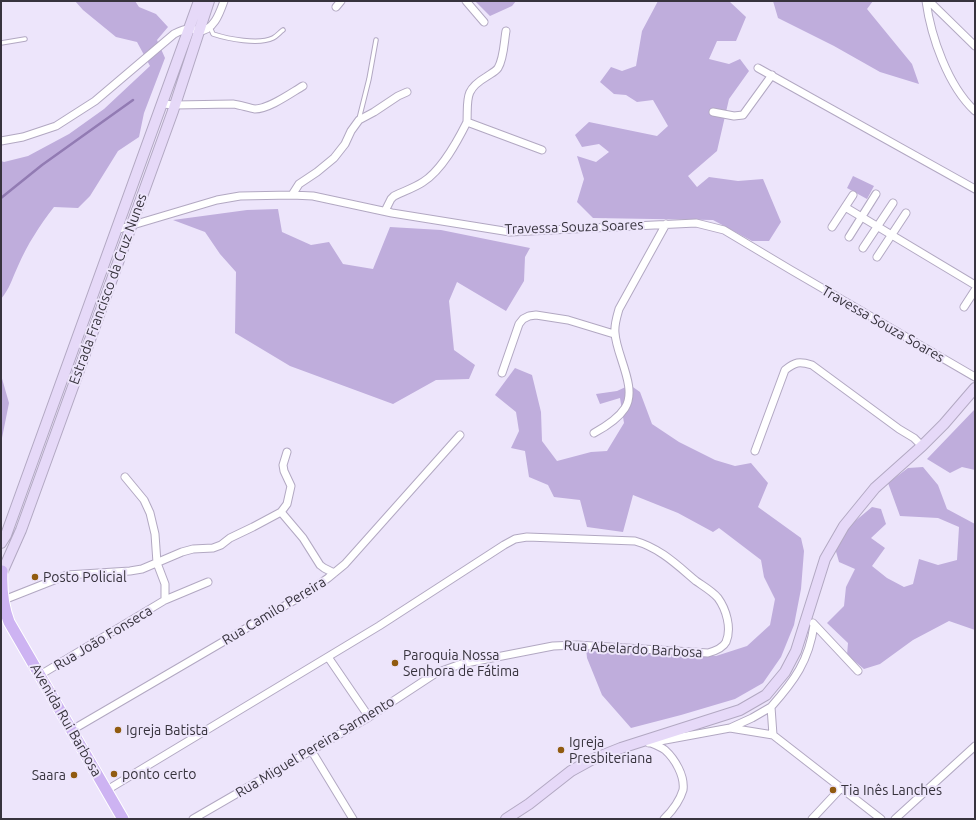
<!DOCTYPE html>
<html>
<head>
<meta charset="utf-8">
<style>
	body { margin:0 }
	#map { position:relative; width:976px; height:820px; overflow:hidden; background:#ede5fb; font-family:Ubuntu,sans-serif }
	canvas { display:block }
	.frame { position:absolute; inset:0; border:2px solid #37333d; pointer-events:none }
</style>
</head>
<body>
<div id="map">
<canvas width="976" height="820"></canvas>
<div class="frame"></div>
</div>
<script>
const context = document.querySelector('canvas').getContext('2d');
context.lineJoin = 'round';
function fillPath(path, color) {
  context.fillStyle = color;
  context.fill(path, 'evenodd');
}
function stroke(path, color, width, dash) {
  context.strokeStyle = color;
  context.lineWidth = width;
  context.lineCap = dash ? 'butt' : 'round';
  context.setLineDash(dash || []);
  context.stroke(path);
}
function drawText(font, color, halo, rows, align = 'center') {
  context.font = font + ' Ubuntu,sans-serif';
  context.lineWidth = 4;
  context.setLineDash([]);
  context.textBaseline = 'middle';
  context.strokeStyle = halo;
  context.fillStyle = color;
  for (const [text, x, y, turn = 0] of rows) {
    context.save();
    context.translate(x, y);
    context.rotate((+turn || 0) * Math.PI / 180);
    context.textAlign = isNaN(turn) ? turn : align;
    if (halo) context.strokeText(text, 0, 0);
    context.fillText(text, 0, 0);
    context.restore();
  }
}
fillPath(new Path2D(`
	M75,1H135L139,7L156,14L168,27L157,40L165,58L144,113L139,137L118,151L90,196L78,208L54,207C40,225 27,245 18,266C12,279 10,288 1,299V161L4,162L28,156L69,134L104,109L150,66L137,42L116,37L83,10Z
	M475,1H516L512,6L490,16Z
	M658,1H729L746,17L736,41H717L709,59L729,64L740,59L749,71L729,99L717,151L688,176L697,187L709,177L738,181L763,179L781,222L769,241H752L713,220L593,218L577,202L584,179L577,156L596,162L609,152L599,144L582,147L575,135L589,122L657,136L668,126L653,100L637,102L626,95L614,94L600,82L611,67L622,71L636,66L642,31Z
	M773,1H873L867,9L912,64L919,84L880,72L834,46L778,18Z
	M853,176L874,186L867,199L847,188Z
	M278,209L282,232L311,245L329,242L343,264L373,269L390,227L441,230L530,248L525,257L524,281L506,311L457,282L449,301L454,350L475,365L469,379L436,380L393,404L290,366L235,333L236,272L220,254L205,232L173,220L247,210Z
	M515,368L532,375L541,412L542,441L557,461L591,452L607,451L624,423L620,398L600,404L596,394L617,391L630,385L640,392L652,424L679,442L715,460L735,466L751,463L768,483L758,507L801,538L804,551L801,589L794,625L781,657L763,683L735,699L681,715L631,728L602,695L587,658L586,648L716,656L747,646L770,625L775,599L764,577L761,560L719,528L713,532L678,513L633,495L623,532L587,527L580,500L554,497L548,485L529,477L525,451L511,448L519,431L516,412L495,395Z
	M1,375L9,403L1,443Z
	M975,409V470L962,467L950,473L927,459Z
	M923,467L938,485L947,509L975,524V630L949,621L913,640L880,664L864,669L847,655L848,643L827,623L844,606L846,587L855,569L839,562L835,548L848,527L872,507L881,509L886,524L871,538L885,548L872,566L887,578L904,587L913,584L919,559L938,565L957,560L959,527L938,518L900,516L888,483L908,468Z`), '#bfaddc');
stroke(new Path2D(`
	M1,198L42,165L133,100`), '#927bb3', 2.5);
const lane = new Path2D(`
	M210,27L213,34C228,39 259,45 273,38C277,36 280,32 283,30
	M1,43L25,39
	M359,119L369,79L376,40`);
const street = new Path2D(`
	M466,1L484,22
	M926,1C931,37 948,86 975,111
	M929,1L975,46
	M336,7L341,1
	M506,31C504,42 504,58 498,68C495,72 490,74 486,77C464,90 468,99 467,122L542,150
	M758,68L975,189
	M162,104L175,105L233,104C241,105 248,108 255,109C269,109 291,93 303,86
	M713,112L734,116L743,115L772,75
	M1,141L23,137L56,126L95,101L174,34C178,32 185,29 189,29C192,29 196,30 199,31C214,31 220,12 224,1
	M292,195L299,184L317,172L334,158L345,144L351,131L359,120L374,112L398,96L407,92
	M845,207L975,285
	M385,211L391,199L394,196C404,191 414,188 423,182C442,170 457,142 467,122
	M832,227L853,195
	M116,230L217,200L240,196L292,195L313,196L392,213L510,232L696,223L724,230L791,270L975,377
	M849,237L876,194
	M863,248L893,203
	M877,257L906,213
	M964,307L975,290
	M502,373L519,324L523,319L529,316L536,315L568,320L614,334
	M594,433C605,427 618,419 625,408C638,388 616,355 615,333C614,325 617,316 619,309L666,224
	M755,451L785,370C795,362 799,361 812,365L899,429L914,438L922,446
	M125,477L144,500L150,513L155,534L157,563L165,584V600
	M281,512L303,538L320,565L324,568L334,573
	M1,601L67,575L130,571L142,569L182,552L193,549L213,548L221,545L230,538L253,527L281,512L287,504L291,486L284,471L283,465L287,452
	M813,623L858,671
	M328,657L369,717
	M40,675L165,600L208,582
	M730,728L752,718L771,707
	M72,730L310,591L328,578L345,564L460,435
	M773,735L771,707C794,681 809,661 814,625
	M649,743L730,728L773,735L881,819
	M651,743C656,745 661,747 665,750C675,759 685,776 683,790C680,800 672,811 664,819
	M311,750L353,819
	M107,790L379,626L504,545L515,539L527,537L635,541C660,548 677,565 696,581C703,586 712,591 718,598C726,609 732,628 726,642C723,648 715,651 708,653L577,645L553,646L461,664L436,673L369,717L193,819
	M812,819L841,788
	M895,819L975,746`);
const secondary = new Path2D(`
	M1,543L6,535L199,1
	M1,575L21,530L173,111L209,1
	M506,819L529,804L571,771L591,760L621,748L740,710L766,695L785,672L796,651L825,559L844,526L875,488L922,446L944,424L975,388`);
const primary = new Path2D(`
	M2,571C1,589 3,606 9,622L123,819`);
stroke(lane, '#b2a8c2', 5.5);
stroke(street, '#b2a8c2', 9);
stroke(secondary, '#b2a8c2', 12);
stroke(primary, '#fff', 13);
stroke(lane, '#fff', 3.5);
stroke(street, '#fff', 7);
stroke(secondary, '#e6d9f8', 10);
stroke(primary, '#cdb3f2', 11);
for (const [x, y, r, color] of [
	[35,577,4,"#915b10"],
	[395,663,4,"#915b10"],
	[118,730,4,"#915b10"],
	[561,750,4,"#915b10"],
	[114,774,4,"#915b10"],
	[74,775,4,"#915b10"],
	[833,790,4,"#915b10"]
]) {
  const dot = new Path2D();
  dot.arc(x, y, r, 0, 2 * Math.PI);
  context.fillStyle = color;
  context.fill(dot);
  stroke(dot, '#ede5fb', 1.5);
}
drawText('14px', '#37333d', '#ede5fb', [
	["Travessa Souza Soares",574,227,-2],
	["Estrada Francisco da Cruz Nunes",108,289,-70],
	["Travessa Souza Soares",883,324,30],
	["Rua Camilo Pereira",274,611,-31],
	["Rua João Fonseca",103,638,-31],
	["Rua Abelardo Barbosa",633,649,3],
	["Avenida Rui Barbosa",66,720,60],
	["Rua Miguel Pereira Sarmento",315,747,-31]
]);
drawText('14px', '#37333d', '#ede5fb', [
	["Posto Policial",43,577],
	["Paroquia Nossa",403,655],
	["Senhora de Fátima",403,671],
	["Igreja Batista",126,730],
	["Igreja",569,742],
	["Presbiteriana",569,758],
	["ponto certo",122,774],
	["Saara",66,775,"right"],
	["Tia Inês Lanches",841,790]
], 'left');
</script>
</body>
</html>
